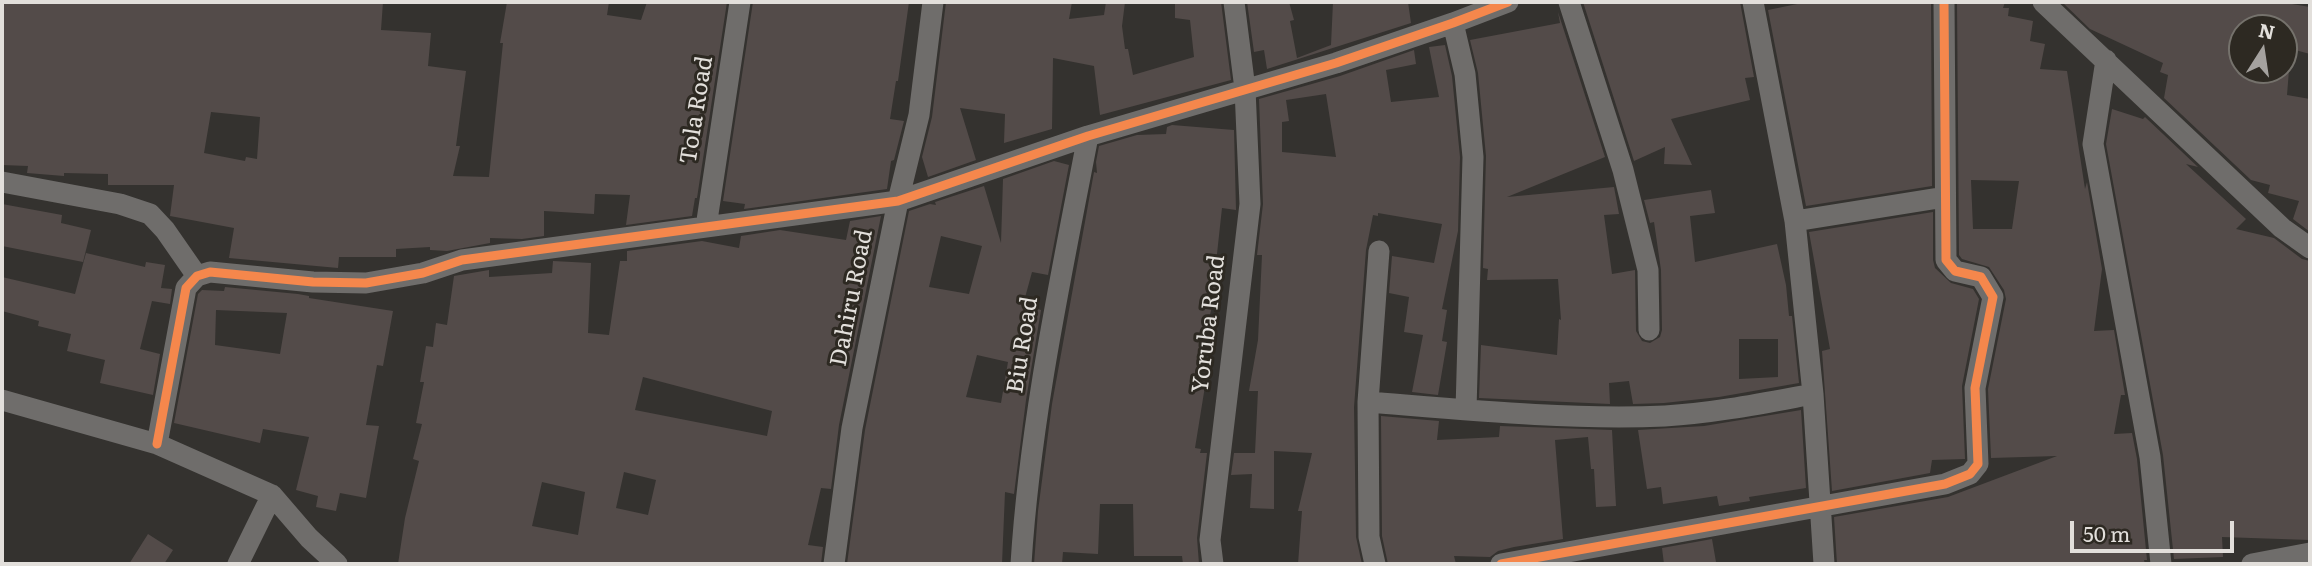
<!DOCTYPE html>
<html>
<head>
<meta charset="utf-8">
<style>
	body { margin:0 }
	#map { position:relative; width:2312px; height:566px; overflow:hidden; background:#34322f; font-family:Literata,serif }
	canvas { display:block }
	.frame { position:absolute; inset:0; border:4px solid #e2dfdb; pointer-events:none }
	.north { position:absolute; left:2228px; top:14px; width:70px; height:70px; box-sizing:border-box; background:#2d2922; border:2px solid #75726c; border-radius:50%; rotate:12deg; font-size:19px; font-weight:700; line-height:28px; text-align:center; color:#e2dfdb }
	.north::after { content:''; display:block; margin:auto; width:24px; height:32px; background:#a5a29f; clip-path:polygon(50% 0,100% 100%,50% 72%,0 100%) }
	.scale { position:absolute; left:2070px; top:521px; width:164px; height:32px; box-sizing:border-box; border:4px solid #e2dfdb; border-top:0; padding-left:9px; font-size:21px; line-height:24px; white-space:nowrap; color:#e2dfdb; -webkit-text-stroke:5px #2d2922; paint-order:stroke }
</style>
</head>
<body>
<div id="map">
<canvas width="2312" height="566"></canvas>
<div class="frame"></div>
<div class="north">N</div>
<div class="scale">50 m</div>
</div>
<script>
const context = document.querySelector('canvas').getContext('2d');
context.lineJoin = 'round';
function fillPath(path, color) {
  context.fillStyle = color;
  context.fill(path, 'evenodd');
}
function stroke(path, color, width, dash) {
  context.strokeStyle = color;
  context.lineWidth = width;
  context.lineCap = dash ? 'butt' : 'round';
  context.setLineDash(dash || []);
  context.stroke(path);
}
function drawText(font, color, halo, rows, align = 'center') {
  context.font = font + ' Literata,serif';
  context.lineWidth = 6;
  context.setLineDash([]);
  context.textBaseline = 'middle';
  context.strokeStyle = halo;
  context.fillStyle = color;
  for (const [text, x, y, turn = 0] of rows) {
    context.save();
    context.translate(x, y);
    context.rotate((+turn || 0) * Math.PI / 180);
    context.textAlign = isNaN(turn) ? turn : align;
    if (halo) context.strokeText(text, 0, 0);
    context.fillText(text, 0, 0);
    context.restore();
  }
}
fillPath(new Path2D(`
	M2,2H383L381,30L431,33L428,66L466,71L456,146H460L453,176L489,177L503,43H500L507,2H609L607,15L641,20L647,2H727L697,198H695L692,216L626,225L630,195L595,194L594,214L544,211V236L522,239L490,238V243L447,251L430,250V247L396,249V257H339L338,268L229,258L234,228L170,216L174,185H108V174L64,173V176L27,173L28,166L2,165ZM211,112L260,117L257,159L246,157L245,161L204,153Z
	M753,2H909L898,81H896L890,119L904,121L894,160L891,161L887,189L744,209L745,204L723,201Z
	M946,2H1072L1069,19L1104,15L1106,2H1125L1122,26L1125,49H1128L1133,75L1194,57L1190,20L1175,18V2H1221L1231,80L1100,115L1094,66L1053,58L1052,129L1004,143L1005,114L960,108L976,160L928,177L922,157L932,117Z
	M1247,2H1289L1294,20L1290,21L1297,58L1331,45L1333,2H1408L1411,23L1267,69L1264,50L1254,52Z
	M1583,2H1740L1754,77L1745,78L1750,100L1671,119L1692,165L1664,164L1665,147L1634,161Z
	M1807,2H1931L1932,186L1806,206L1768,10Z
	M1957,2H2005L2003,8H2009L2008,16L2033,21L2030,41L2045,44L2040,69L2067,71L2085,189L2087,182L2102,269L2094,331L2114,330L2125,395H2121L2114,434L2132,433L2137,459L2147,560H2144L2145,564H1837L1834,517L1948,497L2057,456L1991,458L1988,389L2006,299L2004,290L1989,267L1962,259L1959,255ZM1971,180L2019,181L2012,229H1973Z
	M2062,2H2280L2310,7V54L2284,47V28L2248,23L2247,28H2242V70H2289L2287,95L2310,99V232L2293,219L2299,201L2268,193L2270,185L2251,180L2164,98L2168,75L2160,72L2163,63L2090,29Z
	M1558,12L1605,157L1507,197L1614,187L1619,214L1604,215L1612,274L1635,270L1636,331L1642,341L1650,343L1660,337L1662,330L1661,270L1654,222L1650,223L1644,200L1711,190L1715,213L1690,216L1695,262L1777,244L1786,285L1789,316H1792L1799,383L1719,397L1664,403L1633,404L1629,381L1609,383L1610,404L1479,398L1481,345L1557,355L1559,319L1561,320L1558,279L1487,280L1488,269L1483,268L1486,156L1478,73L1470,40L1560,23ZM1739,339H1778V377L1739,379Z
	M1445,45L1452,76L1460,157L1458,231L1442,309L1447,310L1442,341L1447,342L1438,395L1412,392L1423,335L1404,332L1409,297L1389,293L1392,256L1434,263L1442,224L1378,213V216L1373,215L1366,250L1354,407L1356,537L1362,564H1298L1302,511H1298L1312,453L1274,451V509L1250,508L1252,474L1231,475L1234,453H1255L1258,391H1249L1258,340L1262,255H1257L1263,204L1259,99L1340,76L1414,50L1416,64L1386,70L1391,102L1439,97L1429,47ZM1326,94L1336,157L1282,152V122L1289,121L1286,100Z
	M2112,109L2143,119L2145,117L2198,167L2186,164L2246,219L2236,229L2274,238L2302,259L2310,261V540L2222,537L2223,557L2174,559L2163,455L2106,144Z
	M1172,125L1234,130L1236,210L1222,208L1216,263L1222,265L1209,319H1212L1201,380H1206L1195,448L1201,449L1200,453H1207L1197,538L1199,564H1183L1182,556H1134L1133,504H1100L1098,554L1063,552L1062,564H1034L1038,511L1052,404L1094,172L1097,173L1096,162L1099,146L1137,135L1166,134L1167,127Z
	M1054,161L1069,165L1048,275L1032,272L1023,305L1041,310L1026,400L1014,494L1005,492L1002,564H847L865,430L909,211L930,204L936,205L935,202L984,186L1001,243L1003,179ZM941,236L982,246L969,294L929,287ZM977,355L1008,362L1001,403L966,397Z
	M2,204L62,215L61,223L91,230L83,262L2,246Z
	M1933,212V260L1935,268L1951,283L1973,289L1979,299L1962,386L1965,459L1932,460L1930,473L1832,491L1822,351L1830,349L1809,232Z
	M881,216L839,425L831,489L821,488L808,545L823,547L821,564H398L405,518L419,461L413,459L422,424L416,423L424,382H420L426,346L433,347L436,323L447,325L454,276L489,270V277L552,273L553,261L591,263L588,333L609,335L620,261H627V251L702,241L739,248L741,236L780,230L846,240L850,221ZM643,377L772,411L767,436L635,410ZM624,472L656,480L648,515L616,508ZM542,482L585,492L578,535L532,526Z
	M86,253L145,267L146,262L165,265L161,288L172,289L170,304L152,301L140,349L160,354L153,395L100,383L105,360L67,351L71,334L38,326L39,321L2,311V277L75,294Z
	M225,287L298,294L309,296V298L393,311L383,366L377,365L366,425L379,426L366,498L340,493L336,511L316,507L318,496L296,490L309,437L263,429L260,443L174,423L198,294L202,290L224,291ZM216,310L287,313L280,354L215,345Z
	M1801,410L1806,488L1749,497L1750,501L1719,506L1717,496L1663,504L1661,487L1647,489L1638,430L1704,426Z
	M1381,416L1439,421L1437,440L1499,437L1500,426L1612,430L1616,506L1596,507L1594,469H1591L1588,437L1555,440L1563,539L1514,547L1498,551L1490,557L1454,556L1456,564H1388L1382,536Z
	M148,534L173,550L164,564H129Z
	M1712,539L1716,562L1664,564L1662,548Z`), '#534b49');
stroke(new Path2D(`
	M1569,2L1623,170L1648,270L1649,330
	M1753,2L1795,221L1813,394L1824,564
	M2043,2L2282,228L2310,248
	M1453,23L1465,74L1473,157L1466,410
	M2106,60L2093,144L2150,457L2161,564
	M2,182L120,204L150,214L165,230L197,276
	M1795,221L1945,197
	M706,227L740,2
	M2,400L157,444L272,495L238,564
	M1368,402C1467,410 1566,420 1665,416C1715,413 1764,403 1813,394
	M157,444L186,288L197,276L210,272L313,282L366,283L423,273L462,260L898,201L1088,136L1336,63L1453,23L1508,2
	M272,495L309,538L337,564
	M834,564L852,428L898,201L919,115L933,2
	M1021,564C1030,420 1061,277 1088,136
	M1213,564L1210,540L1250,204L1245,89L1234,2
	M1375,564L1369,537L1368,402L1379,251
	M1501,564L1945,484L1970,474L1978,464L1975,388L1993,297L1981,277L1955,271L1946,260L1944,2
	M2252,564L2310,553`), '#6f6d6b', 21);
stroke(new Path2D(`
	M157,444L186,288L197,276L210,272L313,282L366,283L423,273L462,260L898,201L1088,136L1336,63L1453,23L1508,2
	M1501,564L1945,484L1970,474L1978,464L1975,388L1993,297L1981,277L1955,271L1946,260L1944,2`), '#f5874c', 9);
drawText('23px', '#e2dfdb', '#2d2922', [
	["Tola Road",697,110,-81],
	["Dahiru Road",852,298,-79],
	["Yoruba Road",1209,324,-83],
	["Biu Road",1023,345,-81]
]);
</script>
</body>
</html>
